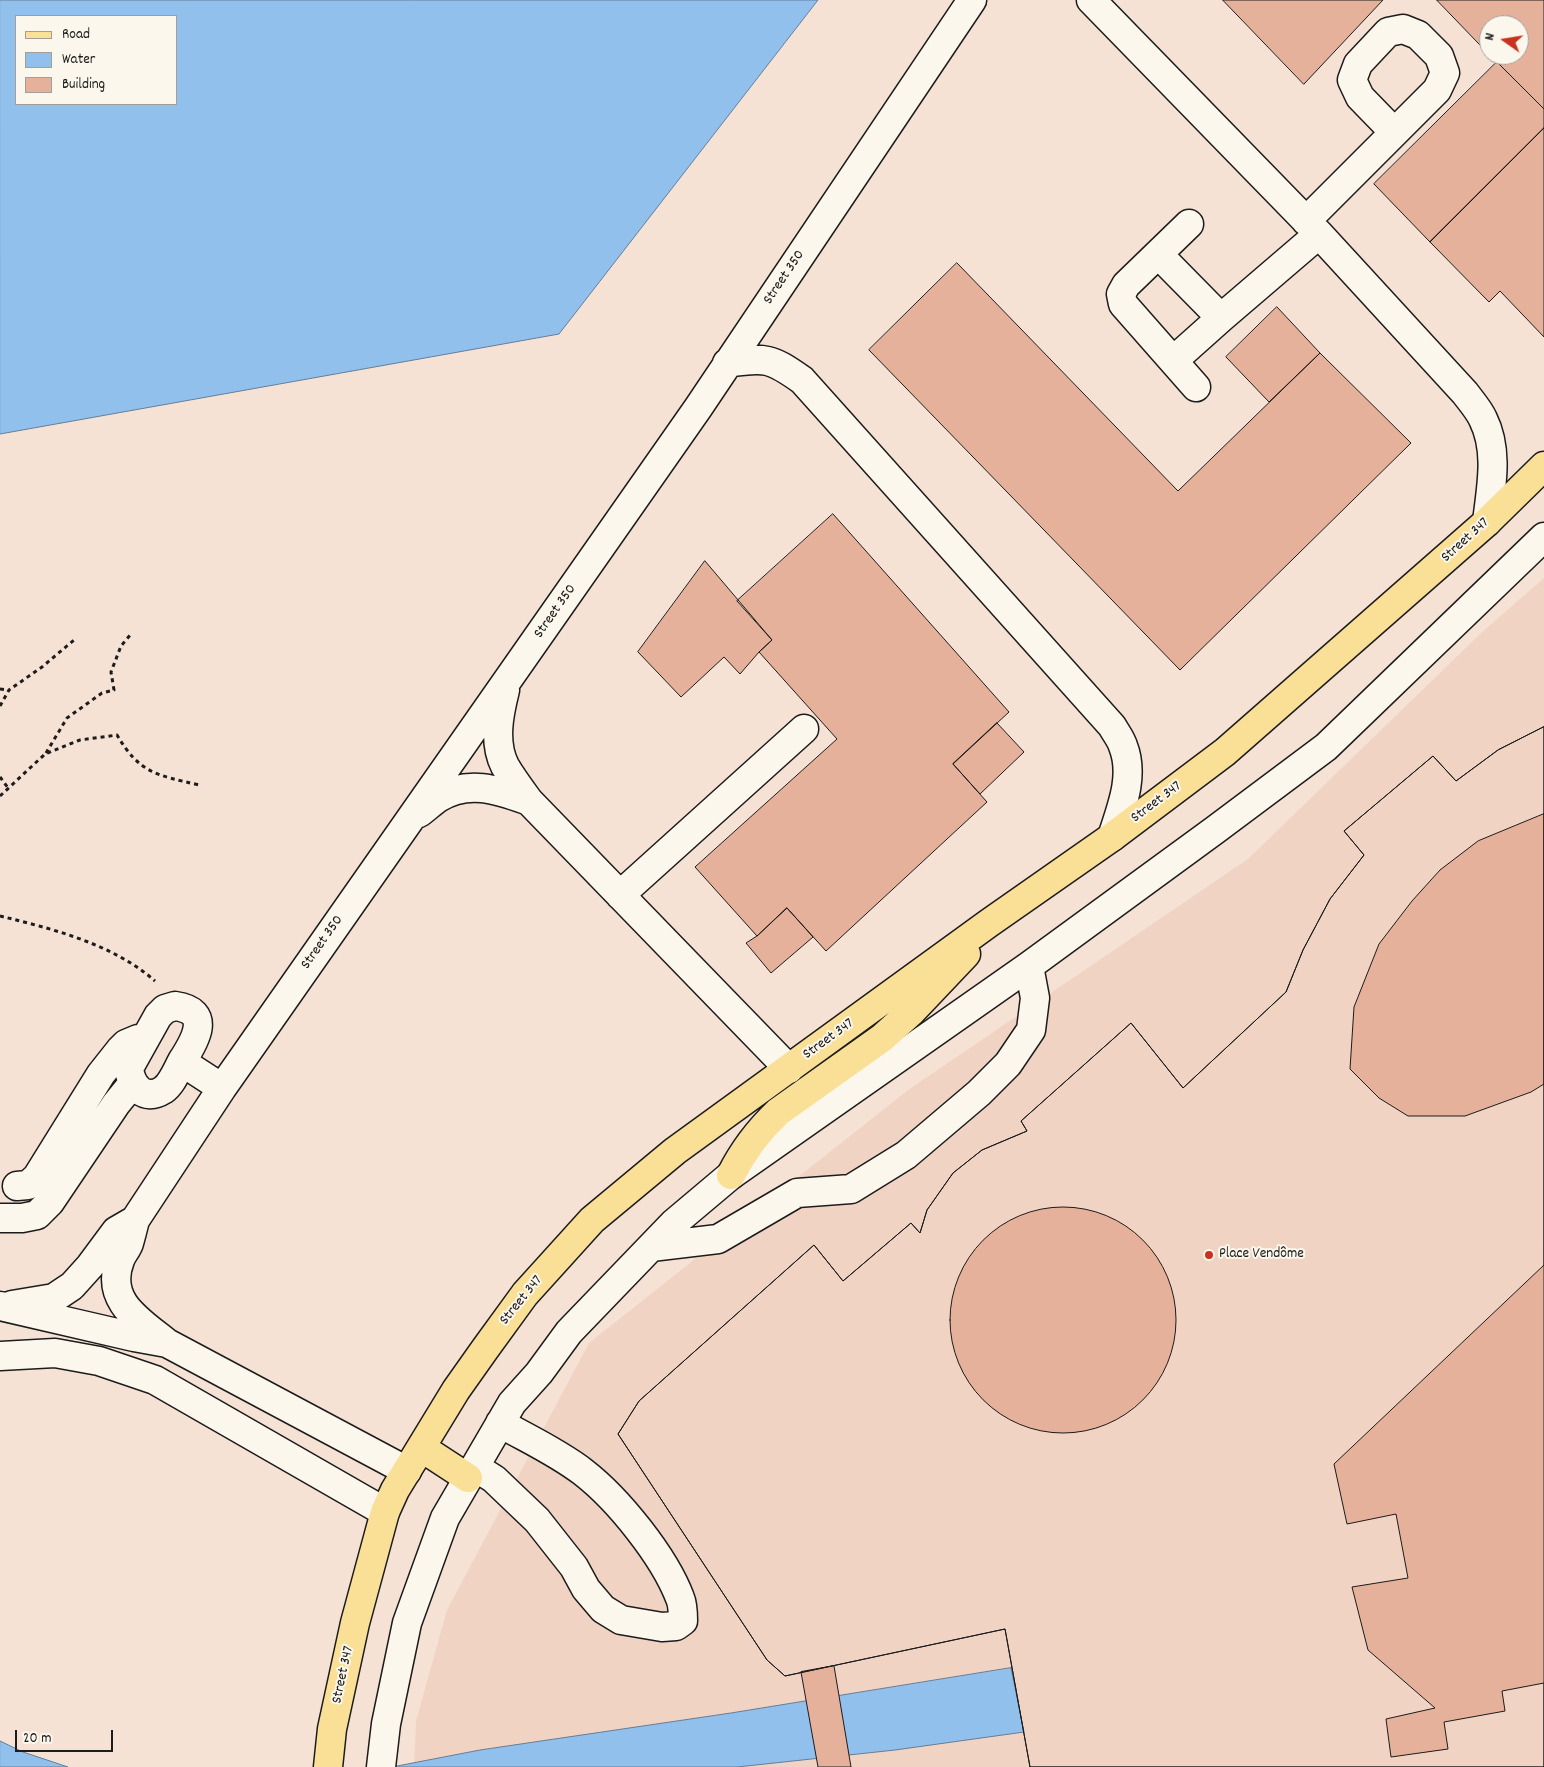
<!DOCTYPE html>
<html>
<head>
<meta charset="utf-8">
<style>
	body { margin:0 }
	#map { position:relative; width:1544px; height:1767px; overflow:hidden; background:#f5e2d4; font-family:Dekko,sans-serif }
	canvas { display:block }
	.legend { position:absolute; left:15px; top:15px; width:162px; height:90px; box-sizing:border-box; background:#fbf7ec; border:1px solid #a29f99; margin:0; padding:6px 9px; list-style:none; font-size:15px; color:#1c1c1c }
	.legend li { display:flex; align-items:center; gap:10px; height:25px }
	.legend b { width:25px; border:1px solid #a29f99 }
	.north { position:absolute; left:1479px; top:15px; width:50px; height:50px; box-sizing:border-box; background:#fbf7ec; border:1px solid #a29f99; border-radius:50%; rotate:283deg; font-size:14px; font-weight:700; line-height:20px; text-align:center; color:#1c1c1c }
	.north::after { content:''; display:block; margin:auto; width:18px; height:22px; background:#c8321e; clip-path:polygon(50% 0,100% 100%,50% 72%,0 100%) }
	.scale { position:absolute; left:15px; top:1730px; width:98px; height:22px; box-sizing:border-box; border:2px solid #1c1c1c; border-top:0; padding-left:6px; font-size:15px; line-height:18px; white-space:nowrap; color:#1c1c1c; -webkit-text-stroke:4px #fbf7ec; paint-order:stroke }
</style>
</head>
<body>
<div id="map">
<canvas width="1544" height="1767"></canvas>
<ul class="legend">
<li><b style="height:6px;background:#fadf96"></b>Road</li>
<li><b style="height:14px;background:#92c0ec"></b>Water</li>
<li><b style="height:14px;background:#e6b19b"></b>Building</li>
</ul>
<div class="north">N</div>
<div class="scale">20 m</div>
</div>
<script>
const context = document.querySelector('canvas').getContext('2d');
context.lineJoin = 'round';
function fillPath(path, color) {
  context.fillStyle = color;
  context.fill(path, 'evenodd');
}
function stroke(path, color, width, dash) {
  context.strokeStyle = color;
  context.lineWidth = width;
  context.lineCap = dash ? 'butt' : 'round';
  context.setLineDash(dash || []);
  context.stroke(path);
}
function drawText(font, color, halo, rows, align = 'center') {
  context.font = font + ' Dekko,sans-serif';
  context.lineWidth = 4;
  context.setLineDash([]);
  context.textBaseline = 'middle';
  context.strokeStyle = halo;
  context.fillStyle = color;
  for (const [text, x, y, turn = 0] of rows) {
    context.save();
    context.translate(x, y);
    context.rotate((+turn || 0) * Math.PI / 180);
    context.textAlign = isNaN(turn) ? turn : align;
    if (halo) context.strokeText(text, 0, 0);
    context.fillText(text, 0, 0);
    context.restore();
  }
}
fillPath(new Path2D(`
	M1544,578V1767H414L416,1721L447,1610L589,1343L908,1090L1248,859L1480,634Z`), '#f0d3c3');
const water = new Path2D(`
	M0,0H818L559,334L0,434ZM176,16V104H16V16Z
	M1011,1668L1024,1732L895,1750L737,1767H392L480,1750L731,1713Z
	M0,1741L23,1752L68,1767H0Z`);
fillPath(water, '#92c0ec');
stroke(water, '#637e99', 1);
const building = new Path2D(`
	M1223,0H1383L1304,84Z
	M1437,0H1544V109L1490,55H1519V25H1489V54Z
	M1497,62L1544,109V128L1430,242L1374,184Z
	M1544,128V337L1500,291L1489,302L1430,242Z
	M957,263L1178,491L1320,353L1411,443L1180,670L869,350Z
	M1277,307L1320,353L1269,402L1226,357Z
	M833,514L1009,712L953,764L987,802L826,951L787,908L757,936L695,867L837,739L759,652L772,640L737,601Z
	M705,561L772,640L759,652L740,674L724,657L681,697L638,652Z
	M997,723L1024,752L980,794L953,764Z
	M1544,727V1265L1334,1464L1347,1524L1396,1514L1408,1578L1352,1587L1368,1650L1435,1708L1386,1719L1391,1757L1448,1749L1444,1722L1505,1711L1502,1691L1544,1683V1767H1030L1005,1629L785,1676L767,1660L618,1434L639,1401L814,1245L843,1281L911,1223L920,1233L927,1210L953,1173L982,1150L1027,1131L1021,1121L1131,1023L1183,1088L1286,992L1303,950L1330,899L1364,855L1344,831L1433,756L1456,781L1498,750Z
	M1544,727V1767H1030L1005,1629L785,1676L767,1660L618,1434L639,1401L814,1245L843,1281L911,1223L920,1233L927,1210L953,1173L982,1150L1027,1131L1021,1121L1131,1023L1183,1088L1286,992L1303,950L1330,899L1364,855L1344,831L1433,756L1456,781L1498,750Z
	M1544,814V1084L1531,1092L1465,1116H1408L1379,1098L1350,1069L1354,1007L1379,944L1412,901L1440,870L1478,841Z
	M787,908L813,937L771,973L746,943L757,936Z
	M950 1320a113 113 0 1 1 226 0a113 113 0 1 1-226 0Z
	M834,1666L851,1767H818L801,1672Z`);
fillPath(building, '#e6b19b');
stroke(building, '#1c1c1c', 1);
const minor = new Path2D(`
	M1091,0L1319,234L1465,393C1471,401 1479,410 1483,419C1499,451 1491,488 1487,522
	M1306,221L1437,90L1445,73L1439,56L1418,35L1403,29L1388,32L1358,64L1352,80L1360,97L1394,132
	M1189,224L1126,285L1121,294L1123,304L1196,387
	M1158,254L1221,318
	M1174,360L1221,318L1319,234
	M727,363C766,357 771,358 802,380L1112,726C1116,733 1121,739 1123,746C1135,776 1121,809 1112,837
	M505,690C499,714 493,742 505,766C512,778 521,790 529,801L789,1069
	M419,813C426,808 432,802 438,798C469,779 498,790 529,801
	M620,895L804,729
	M175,1006C213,1011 195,1041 182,1061C177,1070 172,1084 163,1090C144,1102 131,1086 129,1068L158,1016L165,1009Z
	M182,1062L222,1088
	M17,1186L28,1185L37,1177L101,1074L120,1050L126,1044L138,1039
	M0,1218H22L37,1215L50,1202L116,1104L133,1083
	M651,1247L718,1239L797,1193L851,1189L906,1155L979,1093L1008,1064L1031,1030L1035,998L1029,966
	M12,1305L54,1298L72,1286L90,1266L116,1231L135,1220
	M0,1306L134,1337L167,1343L407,1471
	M167,1343C140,1321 104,1301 120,1260C122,1254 127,1249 129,1243C131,1236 133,1228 135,1220L222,1088L698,408L972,0
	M0,1356L55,1353L99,1361L155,1380L385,1512
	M475,1467L494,1479L537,1520L574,1567L586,1589L603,1609L621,1620L662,1627L676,1626L683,1621C683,1613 683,1605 680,1598C664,1556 618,1499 583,1472C557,1452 528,1439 500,1423
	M381,1767L386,1724L407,1623L445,1518L512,1403L539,1373L569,1332L674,1223L731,1175L1029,966L1215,830L1326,747L1544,537`);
const major = new Path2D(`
	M731,1175C743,1151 758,1131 778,1112L882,1038L911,1012L966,954
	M422,1448L468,1478
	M328,1767L332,1729L355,1623L385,1512L395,1490L456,1390L485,1349L525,1294L592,1220L675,1151L989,923L1112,837L1225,752L1487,522L1544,466`);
stroke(minor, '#1c1c1c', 31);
stroke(major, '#1c1c1c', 31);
stroke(new Path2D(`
	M0,689L9,690
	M0,706L9,690L42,667L74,640
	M46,753L67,718L102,693L114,690L111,672L121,646L131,634
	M0,777L8,788
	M0,796L45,754L80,740L117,735C140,774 157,775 199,785
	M0,916C53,929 113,944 155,981`), '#1c1c1c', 3, [4, 4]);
stroke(minor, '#fbf7ec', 28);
stroke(major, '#fadf96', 28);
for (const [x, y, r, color] of [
	[1209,1255,5,"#c8321e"]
]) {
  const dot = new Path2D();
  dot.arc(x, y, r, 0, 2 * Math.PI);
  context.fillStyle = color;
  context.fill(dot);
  stroke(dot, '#fbf7ec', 2);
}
drawText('15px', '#1c1c1c', '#fbf7ec', [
	["Street 350",785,278,-56],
	["Street 347",1466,541,-42],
	["Street 350",556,612,-55],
	["Street 347",1157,803,-37],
	["Street 350",323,943,-55],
	["Street 347",829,1040,-36],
	["Street 347",522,1301,-51],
	["Street 347",344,1675,-78]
]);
drawText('15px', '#1c1c1c', '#fbf7ec', [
	["Place Vendôme",1219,1255]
], 'left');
</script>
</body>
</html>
